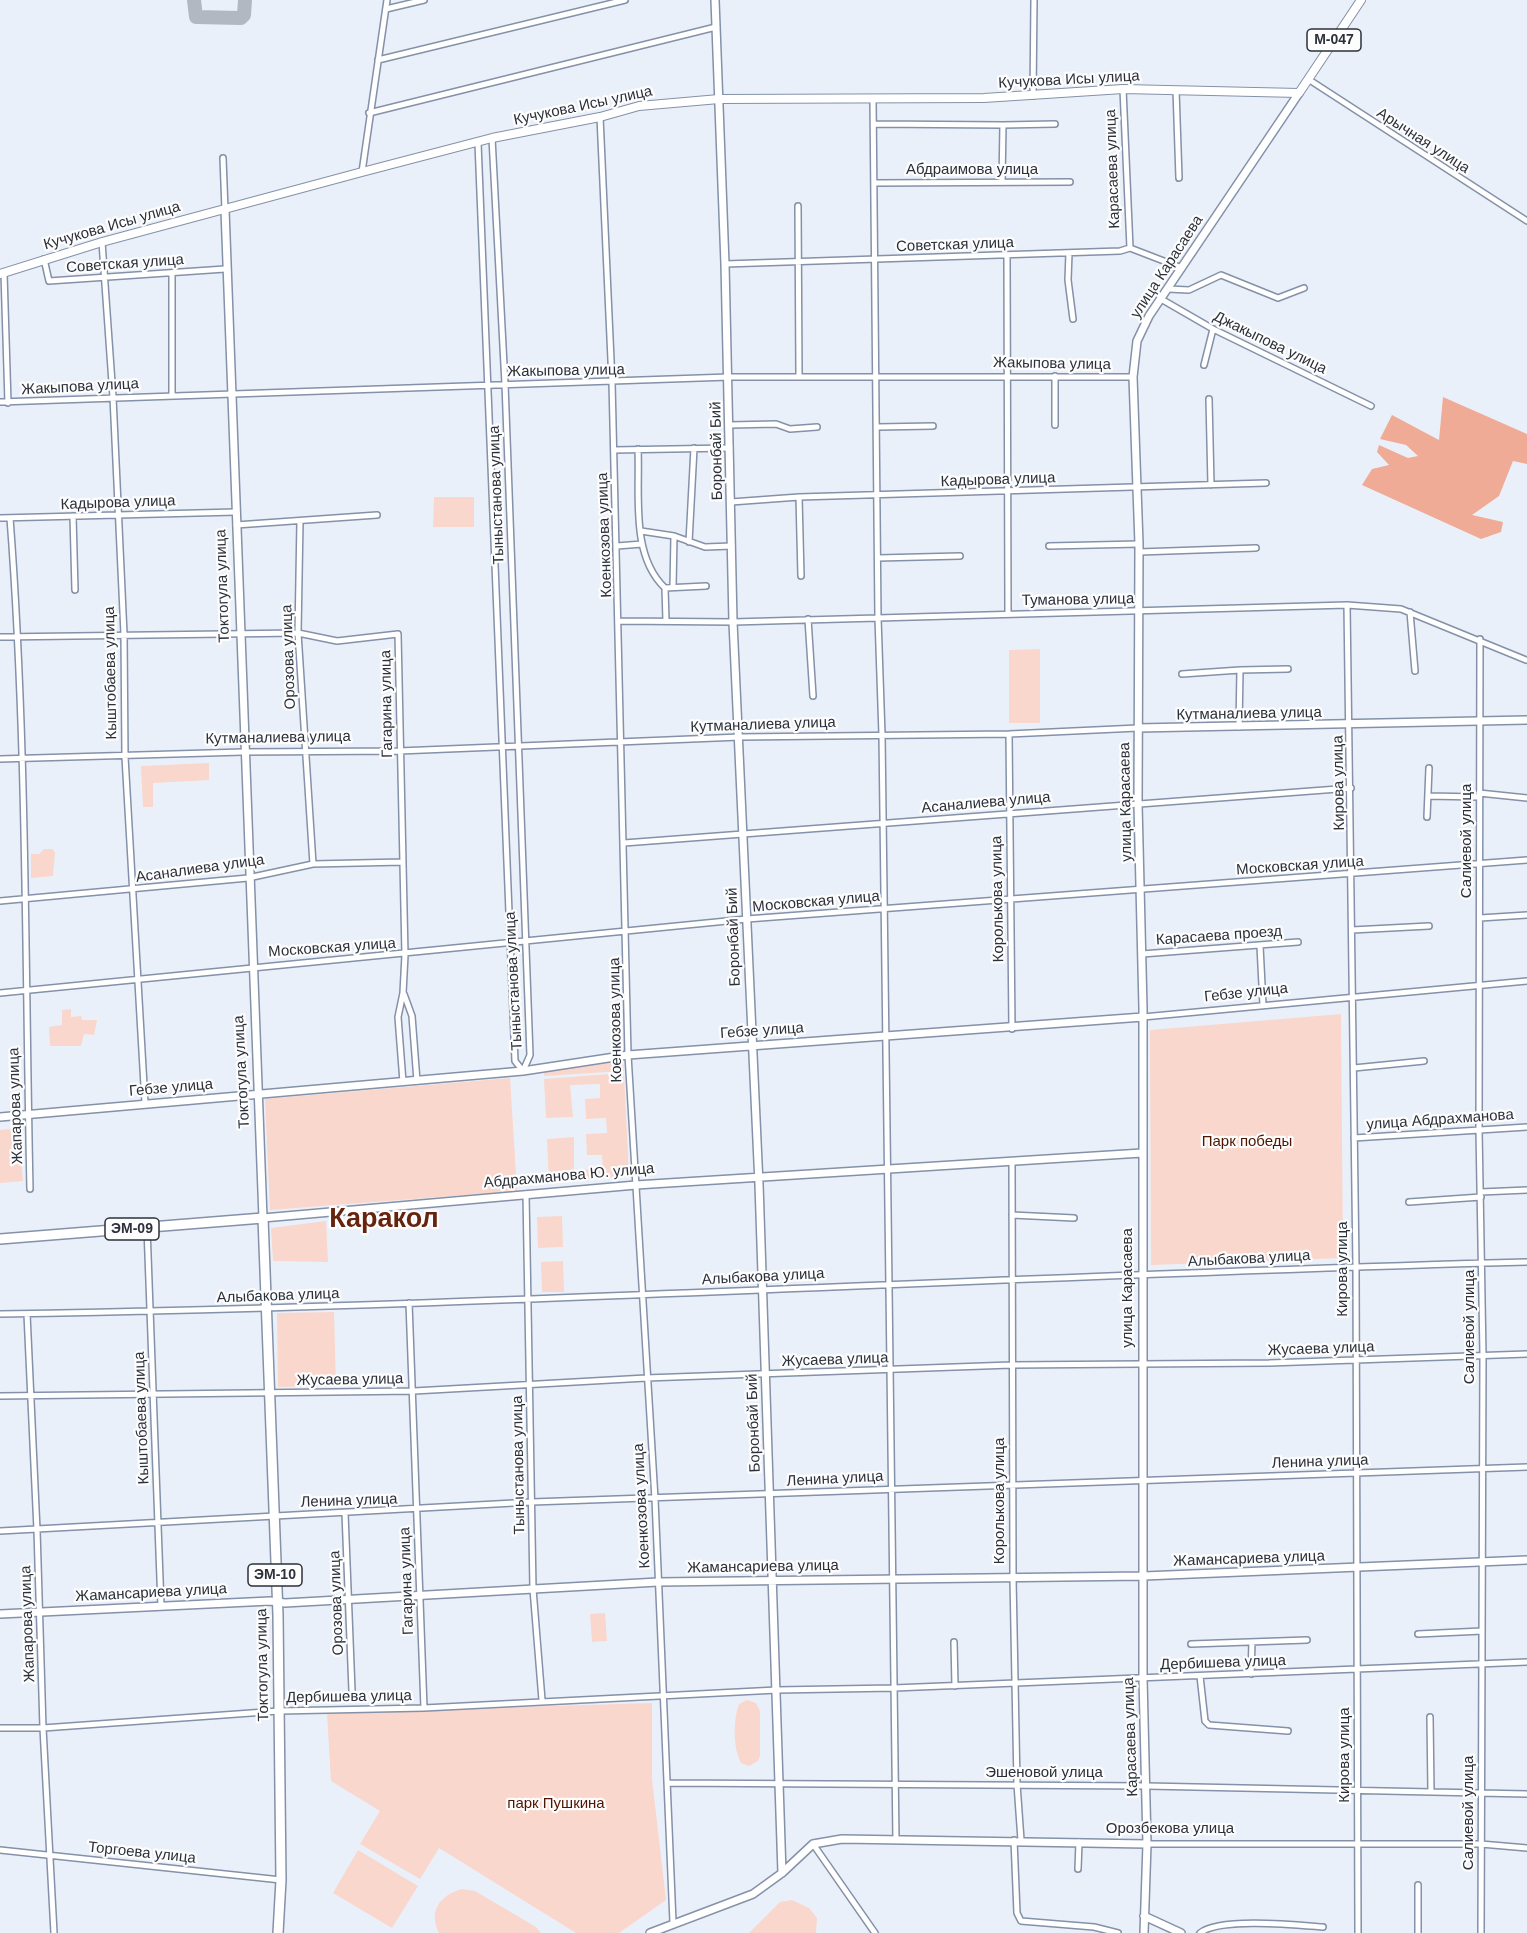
<!DOCTYPE html>
<html>
<head>
<meta charset="utf-8">
<style>
	body { margin:0 }
	canvas { display:block; background:#eaf0fa }
</style>
</head>
<body>
<canvas width="1527" height="1933"></canvas>
<script>
const context = document.querySelector('canvas').getContext('2d');
context.lineJoin = 'round';
function fillPath(path, color) {
  context.fillStyle = color;
  context.fill(path, 'evenodd');
}
function stroke(path, color, width, dash) {
  context.strokeStyle = color;
  context.lineWidth = width;
  context.lineCap = dash ? 'butt' : 'round';
  context.setLineDash(dash || []);
  context.stroke(path);
}
function drawText(font, color, halo, rows, align = 'center') {
  context.font = font + ' Helvetica,sans-serif';
  context.lineWidth = 4.5;
  context.setLineDash([]);
  context.textBaseline = 'middle';
  context.strokeStyle = halo;
  context.fillStyle = color;
  for (const [text, x, y, turn = 0] of rows) {
    context.save();
    context.translate(x, y);
    context.rotate((+turn || 0) * Math.PI / 180);
    context.textAlign = isNaN(turn) ? turn : align;
    if (halo) context.strokeText(text, 0, 0);
    context.fillText(text, 0, 0);
    context.restore();
  }
}
fillPath(new Path2D(`
	M434,497H474V527H433Z
	M1040,649V723H1009V650Z
	M209,763V780L153,783V807H143L141,766Z
	M44,849H52L55,852L53,876L31,878V854H39Z
	M71,1009V1017L81,1016L82,1020H97L94,1035L84,1034L81,1046H50L49,1027L62,1025V1010Z
	M1341,1014L1343,1258L1151,1265L1150,1030Z
	M623,1061L624,1071L544,1076V1072Z
	M624,1073L629,1176L538,1183V1181L549,1180L547,1139L574,1137V1170L603,1169L602,1155H587L586,1134L607,1133L606,1118L586,1119L585,1099L600,1098V1084L570,1085L573,1117L546,1118L544,1079Z
	M510,1078L517,1191L270,1210L265,1099Z
	M18,1128L23,1181L0,1183V1130Z
	M562,1216L563,1247L538,1248L537,1217Z
	M326,1221L328,1262L273,1261L271,1228Z
	M563,1261L564,1292H542L541,1262Z
	M334,1312L336,1386L278,1387L277,1313Z
	M605,1613L607,1641L592,1642L590,1614Z
	M747,1700L756,1703L760,1711V1756L758,1761L749,1766L741,1763C733,1748 733,1720 739,1704Z
	M652,1703V1779L666,1900L619,1933H576L439,1848L420,1879L360,1844L380,1811L331,1781L327,1713Z
	M358,1850L418,1886L392,1928L333,1893Z
	M462,1889L475,1891L536,1927L541,1933H439C428,1911 440,1895 462,1889Z
	M792,1900L809,1908L817,1918L816,1933H749L780,1902Z`), '#fad7cc');
fillPath(new Path2D(`
	M1443,397L1527,434V464L1513,461L1499,496L1472,515L1503,522L1501,532L1481,539L1362,485L1372,469L1389,465L1377,452L1379,445L1408,458L1418,456L1406,445L1380,439L1392,415L1439,440Z`), '#f0ab96');
stroke(new Path2D(`
	M194,0L196,17L241,18L244,15L245,0`), '#b2b8c2', 14);
const street = new Path2D(`
	M386,9L424,0
	M378,60L625,0
	M1308,79L1527,221
	M1123,89L1130,248
	M1176,90L1179,178
	M1033,96L1034,0
	M873,99L878,618L882,735L896,1840
	M369,113L716,27
	M600,117L612,382L628,1055L655,1499L673,1922
	M874,124L1003,125L1002,182
	M1003,125L1055,124
	M478,143L515,1061L523,1071L530,1055L505,384L492,138
	M223,158L225,210
	M362,172L387,0
	M875,183L1070,182
	M798,206L799,376
	M102,242L113,397L124,634L125,757L145,1103
	M1069,253L1068,280L1073,319
	M1007,255L1008,614
	M44,259L49,281L225,269
	M725,264L1120,251L1130,248L1182,268
	M4,273L8,403
	M1168,289L1189,290L1221,275L1278,298L1304,288
	M1161,299L1213,329L1371,406
	M1204,365L1213,329
	M1055,376V425
	M172,394V273
	M1209,399L1211,485
	M0,402L729,377H1133
	M730,425L776,424L790,429L817,427
	M878,427L933,426
	M638,449C640,493 630,555 665,588
	M614,450L730,448
	M799,497L801,576
	M731,502L799,497L1266,483
	M73,516L75,590
	M0,518L236,512
	M10,518C27,741 25,965 30,1189
	M300,521L298,633L313,864
	M236,525L377,515
	M641,531L674,536L705,547L732,546
	M689,542L694,448
	M617,546L642,544
	M1049,546L1139,544
	M1139,552L1256,548
	M878,558L960,556
	M673,587L674,536
	M1347,605L1356,1266L1358,1933
	M1410,612L1415,671
	M808,619L813,696
	M619,621L733,622L1347,605L1401,609L1526,660
	M666,621L665,588L706,586
	M0,637L298,633L337,641L398,634L405,955L403,993L398,1017L403,1082
	M1480,639L1479,1130L1483,1355L1481,1933
	M1182,674L1240,670
	M1239,727L1240,670L1288,669
	M1009,734L1012,1029
	M0,759L243,752L399,751L740,737L1009,734L1138,728
	M1479,793L1527,798
	M1428,796L1479,797
	M1427,817L1429,768
	M624,843L1351,788
	M0,901L248,878L313,864L403,862
	M1480,918L1527,915
	M1352,930L1429,926
	M1260,946L1263,1005
	M1142,954L1298,942
	M0,993L747,919L1527,860
	M404,994L412,1016L417,1081
	M1143,1017L1527,981
	M1354,1068L1424,1061
	M1354,1138L1527,1127
	M1012,1161L1013,1578L1017,1784L1021,1840
	M1481,1192L1527,1190
	M526,1194L533,1589L542,1700
	M1409,1202L1481,1197
	M1012,1215L1074,1218
	M147,1228L161,1606
	M409,1303L424,1708
	M0,1314C509,1306 1018,1275 1527,1262
	M27,1314L37,1530L43,1728L54,1933
	M0,1396L414,1391L646,1378L1011,1365L1269,1363L1527,1354
	M345,1513L352,1691
	M0,1531L532,1502L1527,1467
	M1418,1634L1482,1631
	M954,1642L955,1686
	M1191,1644L1307,1640
	M1251,1674L1252,1642
	M1200,1676L1205,1721L1209,1725L1288,1731
	M1430,1717L1431,1792
	M0,1728H43L279,1711L424,1708L777,1690L894,1688L1527,1662
	M668,1783L1147,1786L1527,1794
	M1014,1840L1017,1913L1021,1921L1094,1927L1118,1933
	M813,1844L875,1933
	M1147,1844H1481L1527,1848
	M0,1850L281,1880
	M1078,1869L1079,1842
	M1418,1885V1933
	M1200,1933C1220,1917 1297,1925 1323,1927`);
const secondary = new Path2D(`
	M715,0L725,264L733,622L759,1184L782,1873
	M225,210L263,1218L636,1185L1142,1153
	M1138,728L1527,720
	M0,1117L523,1071L628,1055L1143,1017
	M0,1614L270,1601L285,1603L658,1582L1144,1576L1527,1560
	M1144,1916L1181,1933
	M650,1933L753,1894L782,1873L813,1844L842,1839L1147,1844
	M1144,1933L1147,1844L1143,1678V1008L1138,804L1139,544L1133,377L1137,341L1149,316L1299,93`);
const primary = new Path2D(`
	M0,274L102,242L362,172L492,138L600,117L639,106L719,99L984,98L1123,89L1299,93L1361,0`);
const highway = new Path2D(`
	M0,1239L263,1218L278,1615L281,1880L278,1933`);
stroke(street, '#8491a8', 8);
stroke(secondary, '#8491a8', 10);
stroke(primary, '#8491a8', 10);
stroke(highway, '#8491a8', 12);
stroke(street, '#fff', 5);
stroke(secondary, '#fff', 7);
stroke(primary, '#fff', 8);
stroke(highway, '#fff', 9);
for (const [x, y, w] of [
	[1334,40,54],
	[132,1229,54],
	[275,1575,54]
]) {
  const box = new Path2D();
  box.roundRect(x - w / 2, y - 11, w, 22, 4.5);
  context.fillStyle = '#fdfdfd';
  context.fill(box);
  stroke(box, '#2b303a', 1.5);
}
drawText('bold 14px', '#2b303a', null, [
	["М-047",1334,40],
	["ЭМ-09",132,1229],
	["ЭМ-10",275,1575]
]);
drawText('15px', '#2b303a', '#fdfdfd', [
	["Кучукова Исы улица",1069,80,-3],
	["Кучукова Исы улица",583,106,-12],
	["Арычная улица",1423,141,33],
	["Карасаева улица",1113,169,-92],
	["Абдраимова улица",972,170],
	["Кучукова Исы улица",112,226,-16],
	["Советская улица",955,245,-2],
	["Советская улица",125,264,-4],
	["улица Карасаева",1167,267,-57],
	["Джакыпова улица",1270,343,26],
	["Жакыпова улица",1052,364,1],
	["Жакыпова улица",566,371,-1],
	["Жакыпова улица",80,387,-3],
	["Боронбай Бий",717,451,-91],
	["Кадырова улица",998,480,-2],
	["Тыныстанова улица",497,495,-92],
	["Кадырова улица",118,503,-2],
	["Коенкозова улица",605,535,-92],
	["Токтогула улица",223,586,-92],
	["Туманова улица",1078,600,-1],
	["Орозова улица",289,657,-92],
	["Кыштобаева улица",111,673,-91],
	["Гагарина улица",387,704,-91],
	["Кутманалиева улица",1249,714,-1],
	["Кутманалиева улица",763,725,-2],
	["Кутманалиева улица",278,738,-1],
	["Кирова улица",1339,783,-91],
	["улица Карасаева",1126,802,-91],
	["Асаналиева улица",986,803,-5],
	["Салиевой улица",1467,841,-90],
	["Московская улица",1300,866,-4],
	["Асаналиева улица",200,869,-8],
	["Королькова улица",998,899,-91],
	["Московская улица",816,902,-5],
	["Карасаева проезд",1219,936,-4],
	["Боронбай Бий",734,937,-92],
	["Московская улица",332,948,-4],
	["Тыныстанова улица",514,981,-93],
	["Гебзе улица",1246,993,-6],
	["Коенкозова улица",616,1020,-91],
	["Гебзе улица",762,1031,-4],
	["Токтогула улица",242,1072,-93],
	["Гебзе улица",171,1088,-5],
	["Жапарова улица",16,1106,-92],
	["улица Абдрахманова",1440,1120,-4],
	["Абдрахманова Ю. улица",569,1176,-5],
	["Алыбакова улица",1249,1259,-3],
	["Кирова улица",1343,1269,-90],
	["Алыбакова улица",763,1277,-3],
	["улица Карасаева",1128,1288,-90],
	["Алыбакова улица",278,1296,-2],
	["Салиевой улица",1470,1327,-90],
	["Жусаева улица",1321,1349,-2],
	["Жусаева улица",835,1360,-2],
	["Жусаева улица",350,1380,-1],
	["Кыштобаева улица",142,1418,-92],
	["Боронбай Бий",754,1423,-92],
	["Ленина улица",1320,1462,-2],
	["Тыныстанова улица",519,1465,-91],
	["Ленина улица",835,1479,-3],
	["Ленина улица",349,1501,-2],
	["Королькова улица",1000,1501,-90],
	["Коенкозова улица",642,1506,-93],
	["Жамансариева улица",1249,1559,-2],
	["Жамансариева улица",763,1567,-1],
	["Гагарина улица",407,1581,-92],
	["Жамансариева улица",151,1593,-3],
	["Орозова улица",337,1603,-92],
	["Жапарова улица",28,1624,-92],
	["Дербишева улица",1223,1663,-2],
	["Токтогула улица",263,1665,-91],
	["Дербишева улица",349,1697,-1],
	["Карасаева улица",1131,1737,-92],
	["Кирова улица",1345,1755,-90],
	["Эшеновой улица",1044,1773],
	["Салиевой улица",1469,1813,-90],
	["Орозбекова улица",1170,1829],
	["Торгоева улица",142,1853,6]
]);
drawText('15px', '#501501', '#fdfdfd', [
	["Парк победы",1247,1142],
	["парк Пушкина",556,1804]
]);
drawText('bold 27px', '#66240f', '#fdfdfd', [
	["Каракол",384,1220]
]);
</script>
</body>
</html>
